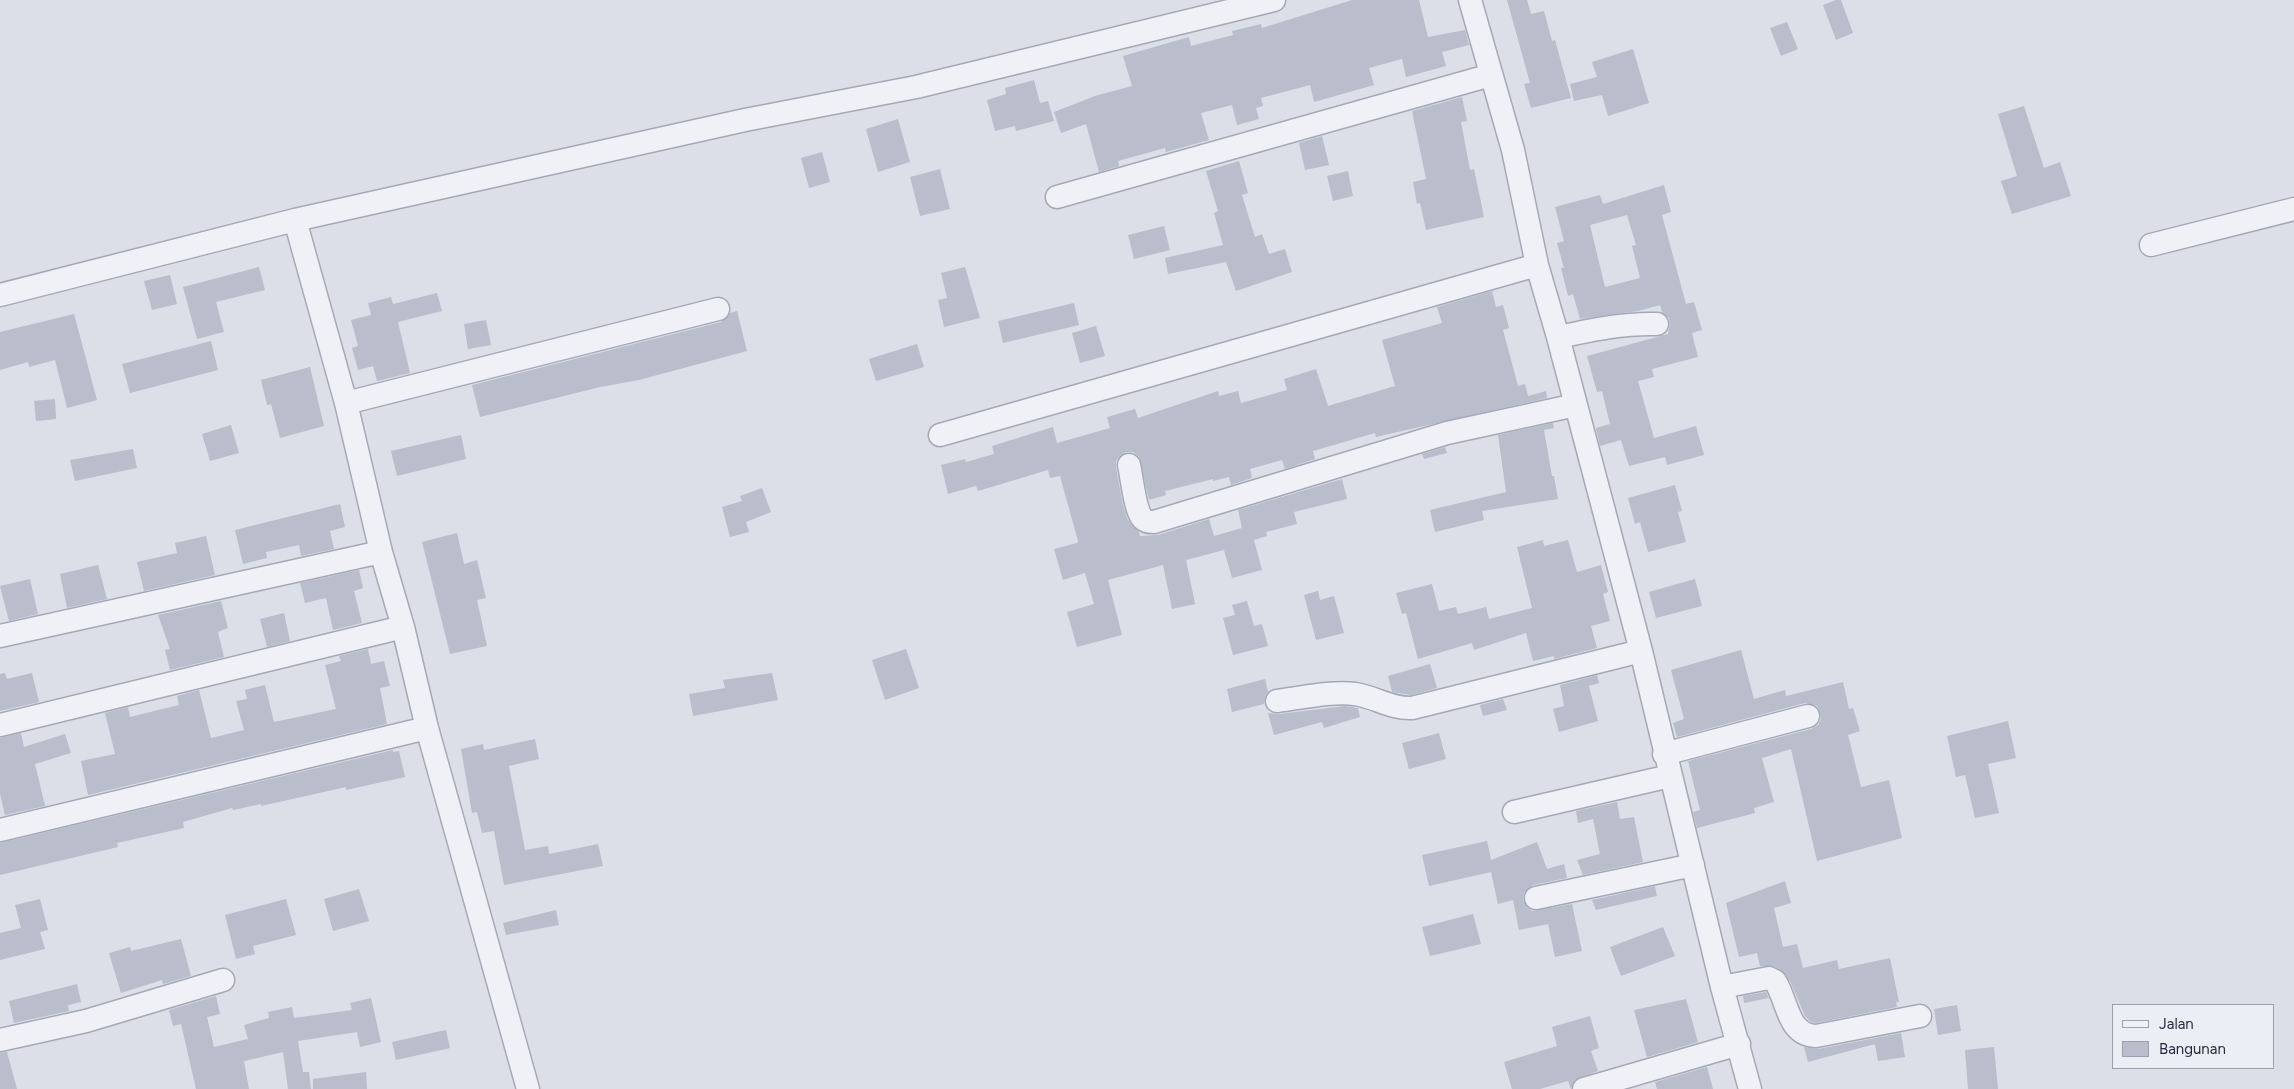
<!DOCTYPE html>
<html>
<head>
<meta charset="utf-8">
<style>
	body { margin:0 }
	#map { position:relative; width:2294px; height:1089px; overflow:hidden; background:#dcdfe8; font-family:Figtree,sans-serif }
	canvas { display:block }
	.legend { position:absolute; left:2112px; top:1004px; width:162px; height:65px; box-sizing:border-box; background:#eceef6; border:1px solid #9ca0ad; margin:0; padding:6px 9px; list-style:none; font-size:15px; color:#242a40 }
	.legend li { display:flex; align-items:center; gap:10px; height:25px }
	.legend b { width:25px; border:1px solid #9ca0ad }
</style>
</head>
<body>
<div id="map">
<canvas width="2294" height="1089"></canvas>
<ul class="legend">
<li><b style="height:6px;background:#f0f1f6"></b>Jalan</li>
<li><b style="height:14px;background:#b9bdcc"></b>Bangunan</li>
</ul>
</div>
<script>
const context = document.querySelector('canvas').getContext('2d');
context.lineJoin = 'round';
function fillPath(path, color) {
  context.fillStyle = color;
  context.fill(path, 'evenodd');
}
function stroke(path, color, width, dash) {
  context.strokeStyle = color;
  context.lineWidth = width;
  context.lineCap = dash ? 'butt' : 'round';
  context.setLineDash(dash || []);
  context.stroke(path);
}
fillPath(new Path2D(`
	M1352,0H1419L1428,37L1465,30L1469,45L1442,52L1446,66L1406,77L1402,59L1369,68L1374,85L1314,102L1310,85L1261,98L1263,106L1256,108L1259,119L1237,125L1232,105L1201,113L1209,140L1166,152L1165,148L1118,161L1119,166L1099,172L1086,124L1061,133L1054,112L1095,96L1132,86L1123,56L1189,37L1191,46L1233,35L1232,31L1261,24L1262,28Z
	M1507,0H1527L1531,14L1544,11L1552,41L1555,40L1571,98L1531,108L1524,84L1530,83Z
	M1836,0H1841L1853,33L1836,40L1823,5Z
	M1787,22L1798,49L1781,56L1770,28Z
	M1633,49L1649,103L1608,116L1602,95L1574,101L1570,84L1597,77L1592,62Z
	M1034,80L1040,103L1048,101L1054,121L1016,131L1015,126L995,131L987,100L1006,94L1005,88Z
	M1462,97L1467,121L1461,122L1470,170L1474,169L1484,217L1426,230L1420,203L1417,204L1413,182L1426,179L1412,111Z
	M2024,106L2044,168L2060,162L2071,196L2012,214L2001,181L2017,176L1998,114Z
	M898,119L910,162L878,172L866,129Z
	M1322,136L1329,165L1305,170L1299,143Z
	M822,152L830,182L809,188L801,158Z
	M1239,161L1248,193L1242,195L1255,237L1262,234L1269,254L1285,249L1292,272L1236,291L1226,262L1168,274L1165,258L1223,245L1214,213L1218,211L1206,171Z
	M940,169L950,209L920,216L910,177Z
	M1348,171L1353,196L1333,201L1327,176Z
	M1664,185L1671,212L1662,215L1686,304L1694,302L1702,330L1692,333L1698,357L1652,369L1654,377L1638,381L1654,438L1696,426L1704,455L1667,465L1665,457L1629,466L1621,440L1600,446L1596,428L1610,424L1602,391L1597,392L1587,356L1668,334L1670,324L1669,318L1662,312L1660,305L1638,311L1580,319L1573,294L1568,296L1561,268H1564L1557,243L1564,241L1555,207L1600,195L1603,204ZM1627,215L1636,245L1632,246L1640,278L1605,287L1590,225Z
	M1164,226L1170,250L1134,259L1128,235Z
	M259,267L265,290L216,302L224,332L197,339L183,287Z
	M965,267L980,318L944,327L938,300L947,298L941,273Z
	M170,275L177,304L152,310L144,281Z
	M1492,291L1496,307L1503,305L1509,328L1503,330L1518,386L1525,384L1528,396L1546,391L1547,398L1376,437L1375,433L1313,451L1315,459L1285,469L1282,460L1250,469L1252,478L1231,485L1229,477L1213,481V479L1165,491L1166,495L1149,500L1139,457L1133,452H1126L1120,456L1116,461V468L1123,505L1128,520L1139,532L1140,536L1158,535L1209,519L1214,536L1242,528L1238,510L1342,479L1347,499L1294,512L1297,524L1266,532L1267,536L1254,540L1262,570L1232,578L1224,550L1186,560L1195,604L1172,609L1163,565L1108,580L1122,635L1077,647L1067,612L1094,604L1085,573L1063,580L1054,549L1077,543L1078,541L1060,476L1050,478L1048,470L978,491L976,486L948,494L941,465L965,459L966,462L994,454L992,446L1053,427L1057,443L1110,428L1107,417L1135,409L1138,418L1218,391L1219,396L1238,391L1241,403L1287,390L1284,379L1316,369L1328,406L1395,386L1382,340L1442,323L1437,307Z
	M437,293L442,311L398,322L410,373L377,381L373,366L358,370L352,348L358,346L351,320L371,315L368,303L391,297L393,304Z
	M1074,303L1079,325L1003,343L998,321Z
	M737,311L747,351L639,380L600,387L480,417L472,385L721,322L730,313Z
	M74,314L97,400L67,408L55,360L29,367L28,362L0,370V332Z
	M486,320L491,345L468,349L464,324Z
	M1096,326L1105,356L1080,363L1072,333Z
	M211,341L218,370L130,393L122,364Z
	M917,344L924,367L876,381L869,359Z
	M310,367L324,426L280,438L271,404L267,405L261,380Z
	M55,399L56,419L36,421L34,401Z
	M1553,423L1554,428L1544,430L1552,476H1554L1558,499L1482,511L1484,520L1435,532L1430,510L1506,492L1498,435Z
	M231,425L239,453L210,461L202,434Z
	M461,435L466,459L397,476L391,451Z
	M1445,447L1447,453L1424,459L1422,454Z
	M133,449L137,468L75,481L70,460Z
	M1675,485L1682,511L1678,512L1686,542L1648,552L1640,522L1635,524L1628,498Z
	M762,488L771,512L746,522L749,532L730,537L722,507L742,501L740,496Z
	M340,504L345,527L330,531L334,549L301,556L299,545L266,552L267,558L243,564L235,530Z
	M457,533L464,564L477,560L486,598L477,600L487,646L450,654L422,542Z
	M206,536L215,575L144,591L137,562L177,553L175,543Z
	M1543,540L1544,546L1568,540L1577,572L1601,565L1608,592L1603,594L1610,621L1591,626L1597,648L1554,659V656L1533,661L1526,633L1474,650L1472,643L1418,659L1406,613L1402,614L1396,593L1432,584L1439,611L1456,607L1458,614L1486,607L1489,619L1532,608L1517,547Z
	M98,565L107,599L67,608L60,574Z
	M359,570L363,588L354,591L362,623L333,630L326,598L305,603L300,583Z
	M30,579L38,614L9,621L0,586Z
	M1695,579L1702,606L1656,618L1649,592Z
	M1318,591L1320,600L1334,596L1344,633L1316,640L1304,595Z
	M221,601L228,628L218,632L224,657L170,670L165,650L170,649L158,615Z
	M1247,601L1254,626L1262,624L1268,646L1233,655L1223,618L1235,615L1232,605Z
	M284,613L290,641L267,647L260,619Z
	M368,649L371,664L384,661L390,686L380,688L387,724L88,795L81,761L115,754L105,713L128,707L130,717L179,705L177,696L199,690L211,738L244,730L236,701L247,699L245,690L265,685L274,722L336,709L325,665L341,661L339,656Z
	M906,649L919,688L885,700L872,660Z
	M1741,650L1754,699L1785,690L1786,696L1843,682L1849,709L1853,708L1860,731L1848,735L1861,787L1889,780L1902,838L1817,861L1791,749L1762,758L1774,802L1754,808L1755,813L1697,828L1693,812L1700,810L1688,761L1811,729L1818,725L1821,719L1820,712L1817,706L1805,703L1677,737L1673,723L1684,719L1671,670Z
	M1430,664L1437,688L1411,695L1392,692L1388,676Z
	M5,673L7,679L32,673L39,702L0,711V674Z
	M772,673L778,700L693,716L689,694L725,688L723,680Z
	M1597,675L1599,683L1589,686L1598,721L1559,732L1553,709L1564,706L1560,685Z
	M1265,679L1268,692L1265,696L1264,704L1232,712L1227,689Z
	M1503,699L1507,710L1483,716L1480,705Z
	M1345,706L1358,708L1360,717L1324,728L1322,722L1274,735L1268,713L1279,714Z
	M2008,721L2016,758L1988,764L1999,813L1975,818L1965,775L1956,777L1947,736Z
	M21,733L24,747L65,734L71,753L35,764L45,806L5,815L0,794V738Z
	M1439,733L1446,759L1409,769L1402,743Z
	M535,739L539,759L509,766L525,850L548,846L549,854L598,844L603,866L504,885L494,831L482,833L477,812L472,813L461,749L483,744L484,750Z
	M393,750V752L399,751L405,777L346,790V787L261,806V804L233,810L232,808L183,822L184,828L117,843L118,847L0,875V843Z
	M1617,802L1620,819L1634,817L1643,862L1583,875L1577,860L1600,854L1593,819L1578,823L1576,811Z
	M1487,841L1491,860L1537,842L1547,869L1564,864L1567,878L1533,885L1524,893L1523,900L1527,907L1532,911L1572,904L1582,951L1555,957L1548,924L1519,930L1513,900L1498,904L1491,872L1429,886L1422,855Z
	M1785,881L1791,903L1774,908L1783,947L1797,944L1803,968L1837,960L1839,969L1890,958L1899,1002H1896L1897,1007L1816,1023L1811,1022L1805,1016L1791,983L1781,970L1774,966H1760L1757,953L1739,957L1726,903Z
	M1655,886L1657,896L1596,910L1592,900Z
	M359,889L369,921L333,931L324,899Z
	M40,899L48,930L40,932L45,949L0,960V933L21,928L15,905Z
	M286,899L296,935L253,946L255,954L236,959L225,915Z
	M556,910L559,925L506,935L503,923Z
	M1473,914L1481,944L1430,956L1422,927Z
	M1663,927L1675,956L1621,976L1610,947Z
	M181,939L191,976L163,984L162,980L121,993L109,953L130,947L131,951Z
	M77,984L81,1002L68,1005L69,1011L14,1023L9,1001Z
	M1766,992L1769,998L1744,1003L1743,996Z
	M216,996L220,1014L207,1017L214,1047L248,1039L244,1025L269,1018L268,1012L292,1007L294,1018L352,1010L350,1003L371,998L381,1042L360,1047L357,1032L298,1041L303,1072H309L311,1089H288L283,1052L244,1061L249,1089H196L181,1024L173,1026L169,1010Z
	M1686,999L1698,1042L1647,1057L1634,1010Z
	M1957,1005L1961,1031L1938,1035L1934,1009Z
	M1590,1016L1599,1048L1591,1051L1598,1071L1575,1080L1571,1089L1568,1081L1540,1089H1512L1504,1062L1557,1046L1552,1027Z
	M446,1030L450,1048L396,1060L392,1042Z
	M1901,1033L1905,1057L1878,1061L1875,1044L1808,1062L1804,1047L1818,1049Z
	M1994,1047L1998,1089H1968L1965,1050Z
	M7,1052L17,1089H0V1053Z
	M1707,1067L1713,1089H1657L1655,1082Z
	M366,1072L367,1089H313V1079Z`), '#b9bdcc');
const minor = new Path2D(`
	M1470,0L1513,150L1537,265L1558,337L1641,651L1722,987L1750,1089
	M1057,197L1491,75
	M295,220L346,403L381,552L403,627L427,728L528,1089
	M2151,245L2294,209
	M0,295L295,220L745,120L916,87L1274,0
	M1558,337C1591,330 1623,323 1657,324
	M346,403L718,309
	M940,435L1537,265
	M1129,465C1132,478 1135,511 1143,519C1146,522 1150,522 1154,522L1447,433L1576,405
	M0,636L381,552
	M1277,701C1302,698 1330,691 1355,694C1375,697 1391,709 1412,708L1641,651
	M0,725L403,627
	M1664,754L1808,716
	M1514,812L1670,776
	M0,830L427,728
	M1536,898L1693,865
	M1722,987L1769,978L1775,981C1788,1001 1787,1035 1816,1036L1920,1016
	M0,1040L86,1021L223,980
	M1584,1089L1739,1044`);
stroke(minor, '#a5a9b6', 25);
stroke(minor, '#f0f1f6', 22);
</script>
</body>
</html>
